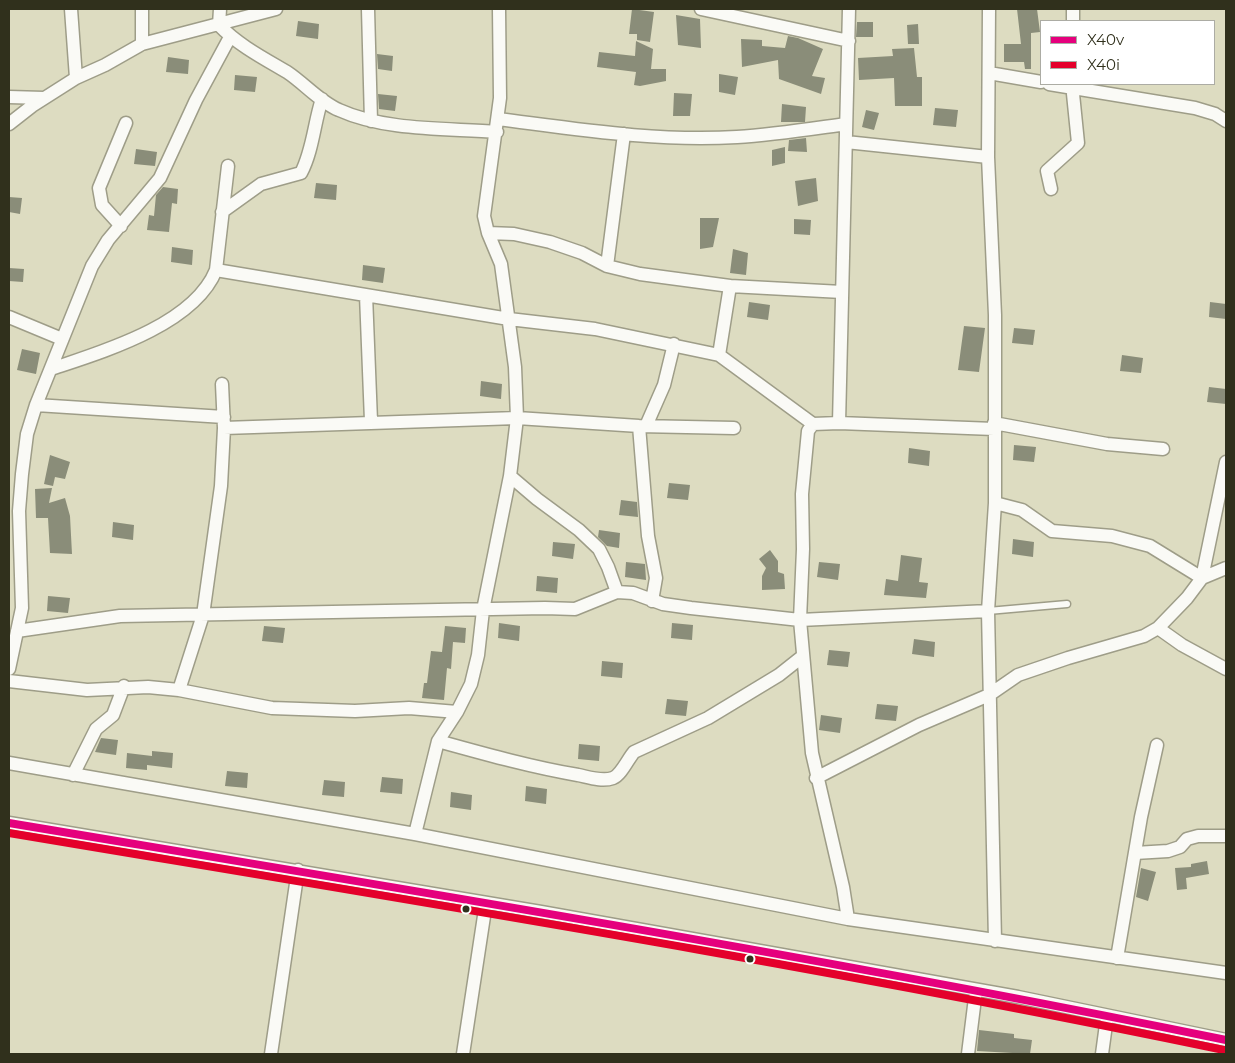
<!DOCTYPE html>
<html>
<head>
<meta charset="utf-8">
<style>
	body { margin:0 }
	#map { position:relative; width:1235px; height:1063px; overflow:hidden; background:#dddcc1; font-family:Montserrat,sans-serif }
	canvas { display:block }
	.frame { position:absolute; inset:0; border:10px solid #30301c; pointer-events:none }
	.legend { position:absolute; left:1040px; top:20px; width:175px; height:65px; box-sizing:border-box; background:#fff; border:1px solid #acaca4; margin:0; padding:6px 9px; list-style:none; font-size:15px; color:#30301c }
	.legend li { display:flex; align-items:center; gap:10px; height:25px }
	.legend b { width:25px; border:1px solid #acaca4 }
</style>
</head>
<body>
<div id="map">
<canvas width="1235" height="1063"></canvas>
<div class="frame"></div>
<ul class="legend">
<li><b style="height:6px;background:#e5007d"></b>X40v</li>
<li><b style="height:6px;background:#e4002b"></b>X40i</li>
</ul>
</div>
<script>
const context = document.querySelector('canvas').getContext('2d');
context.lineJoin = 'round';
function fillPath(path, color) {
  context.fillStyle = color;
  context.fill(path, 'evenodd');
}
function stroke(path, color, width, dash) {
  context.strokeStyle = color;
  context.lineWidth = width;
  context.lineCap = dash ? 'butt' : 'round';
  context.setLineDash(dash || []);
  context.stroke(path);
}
fillPath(new Path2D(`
	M632,9L654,12L650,42L637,40V34H629Z
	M1017,9H1037L1040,32L1031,33V69H1025L1024,62H1004V44H1021Z
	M676,15L700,19L701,48L678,45Z
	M298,21L319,24L318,39L296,36Z
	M857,22H873V37H856Z
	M918,24L919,44H908L907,25Z
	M788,36L798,38L823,49L812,76L825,78L821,94L779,79L778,60L742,67L741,39L762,40V46L785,48Z
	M636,41L653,49L651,69H666V81L640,86L634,85L636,72L597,67L599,52L635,56Z
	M914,48L917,77H922V106H895L894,78L859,80L858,58L893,56L892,49Z
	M377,54L393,56L392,71L378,69Z
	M168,57L189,60L188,74L166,72Z
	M719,74L738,77L735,95L719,92Z
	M235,75L257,77L255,92L234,90Z
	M674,93L692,94L690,116H673Z
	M378,94L397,96L395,111L379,109Z
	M782,104L806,107L805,122H781Z
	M935,108L958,110L956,127L933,125Z
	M866,110L879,113L874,130L862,127Z
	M806,138L807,152L788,151L789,140Z
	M785,147V163L772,166V150Z
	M136,149L157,152L155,166L134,164Z
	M816,178L818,201L798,206L795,181Z
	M316,183L337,185L336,200L314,198Z
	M163,187L178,189L177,204L172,203L169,232L147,230L149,215L154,216L156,195Z
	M9,197L22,198L20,214L9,212Z
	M700,218H719L713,247L700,249Z
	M794,219L811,220L810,235L794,234Z
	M172,247L193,250L192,265L171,262Z
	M733,249L748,253L746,275L730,273Z
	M363,265L385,268L383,283L362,280Z
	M9,268L24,269L23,282L9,281Z
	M749,302L770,305L768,320L747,317Z
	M1210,302L1226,304V319L1209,317Z
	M964,326L985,328L979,372L958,370Z
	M1014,328L1035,330L1033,345L1012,343Z
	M22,349L40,353L36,374L17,370Z
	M1122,355L1143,358L1141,373L1120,371Z
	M481,381L502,384L501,399L480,396Z
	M1209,387L1226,389V404L1207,402Z
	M1014,445L1036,447L1034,462L1013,460Z
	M909,448L930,451L929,466L908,463Z
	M50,455L70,462L65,479L55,477L53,486L44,484Z
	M669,483L690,485L688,500L667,498Z
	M52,488L49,503L65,498L70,516L72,554L50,553L48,518H36L35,489Z
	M621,500L637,502L638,517L619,515Z
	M113,522L134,525L133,540L112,537Z
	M599,530L620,533L619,548L607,546L598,537Z
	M1013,539L1034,542L1033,557L1012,554Z
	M553,542L575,544L573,559L552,556Z
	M770,550L778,561V572L784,574L785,589L762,590V576L766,568L759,559Z
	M901,555L922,558L919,582L928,583L926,598L884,595L886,579L898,581Z
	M626,562L645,564L646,580L625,577Z
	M819,562L840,564L838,580L817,577Z
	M537,576L558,578L557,593L536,591Z
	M48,596L70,598L68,613L47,611Z
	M499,623L520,626L519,641L498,638Z
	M672,623L693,625L692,640L671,638Z
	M264,626L285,628L283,643L262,641Z
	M445,626L466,628L465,643L453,642L451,669L447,668L444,700L422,698L424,683H427L431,651L442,652Z
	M914,639L935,642L934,657L912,654Z
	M829,650L850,652L848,667L827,665Z
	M602,661L623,663L622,678L601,676Z
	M667,699L688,701L686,716L665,714Z
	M877,704L898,706L896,721L875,719Z
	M821,715L842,718L840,733L819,730Z
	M101,738L118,740L116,755L95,752Z
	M579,744L600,746L599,761L578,759Z
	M152,751L173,753L172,768L147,765V770L126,768L127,753L152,756Z
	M227,771L248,773L247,788L225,786Z
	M382,777L403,779L402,794L380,792Z
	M324,780L345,782L344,797L322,795Z
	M526,786L547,789L546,804L525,801Z
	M451,792L472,795L471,810L450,807Z
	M1207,861L1209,874L1186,878L1187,889L1177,890L1175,868L1191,867V864Z
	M1141,868L1156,872L1148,901L1136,897Z
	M979,1030L1014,1034V1038L1032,1040L1030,1054L977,1051Z`), '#8a8d79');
const lane = new Path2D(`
	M988,611L1067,604`);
const street = new Path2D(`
	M71,9L76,78
	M220,9L219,25C238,45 263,58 287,72C305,84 320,102 339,110C385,131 447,128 497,132
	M368,9L371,121
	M701,9L849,41
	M989,9L988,157L995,315V503L988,611L995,941
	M1073,21V9
	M142,44V9
	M989,73L1041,82
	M1049,84L1195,108L1215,114L1226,121
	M9,97L44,98
	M498,119C577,129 657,142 737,137C773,135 810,129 846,124
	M9,124L32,106L76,78L105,65L142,44L276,9
	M846,142L988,157
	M1051,189L1047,171L1078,143L1072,84
	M222,212L261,184L301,173C313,150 314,123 322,99
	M121,226L102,205L99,188L126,123
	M488,233L514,234L550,242L582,253L607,266L640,274L730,286L842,292
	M607,266L624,134
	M216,270L509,319L595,329L719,355L813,424
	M366,295L371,421
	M9,317L62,339
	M719,355L730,286
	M51,369C102,352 194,325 216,270L228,166
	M36,405L224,417
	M839,423L994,429
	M994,423L1107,444L1163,449
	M639,426L648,536L656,578L652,601
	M646,426L664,385L674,344
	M224,428L517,418L639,426L734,428
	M510,476L537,499L579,530L599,549L608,567L617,592
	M995,503L1022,510L1052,531L1112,536L1150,546L1202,578
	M1202,578L1226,568
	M1158,628L1182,645L1226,669
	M17,631L120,616L545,608L575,609L617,592L633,593L663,604L691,608L800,620L988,611
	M9,669L22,608L19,511L22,474L27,434L36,405L92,266L108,240L160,178L196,100L230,37
	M9,681L87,690L148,687L179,690L272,708L355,711L409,708L457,712
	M179,690L203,615L221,486L224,428L222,384
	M438,741C485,754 531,767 578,775C588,777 602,782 613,778C621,775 628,759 634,752L708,718L779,675L803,656
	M9,763L415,834L848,919L1226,973
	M73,775L96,729L113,715L124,686
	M816,778L919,725L989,695L1018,675L1068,658L1144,636L1158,628L1187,598L1202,578L1226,462
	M9,823L541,912L1018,997L1226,1040
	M415,834L438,741L457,712L471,684L478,655L483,610L510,476L517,418L515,367L501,264L488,233L484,216L500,98L499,9
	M1135,853L1168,851L1180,847L1187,839L1198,836H1226
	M848,919L843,887L812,753L800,620L803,549L802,494L808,431L813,424L839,423L849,9
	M1117,958L1141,817L1157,745
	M271,1054L298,870
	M463,1054L486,903
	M968,1054L976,990
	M1102,1054L1107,1017`);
stroke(lane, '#9e9d88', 9);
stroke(street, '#9e9d88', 15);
stroke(lane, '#fafaf6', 6);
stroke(street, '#fafaf6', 12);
stroke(new Path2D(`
	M9,823C415,891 822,957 1226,1040`), '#e5007d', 8);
stroke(new Path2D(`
	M9,833C415,901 821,966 1224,1050`), '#e4002b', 8);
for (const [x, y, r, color] of [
	[466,909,4.5,"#30301c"],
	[750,959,4.5,"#30301c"]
]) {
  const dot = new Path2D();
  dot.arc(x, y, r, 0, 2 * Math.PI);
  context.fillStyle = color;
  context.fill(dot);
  stroke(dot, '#fff', 2);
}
</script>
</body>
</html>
